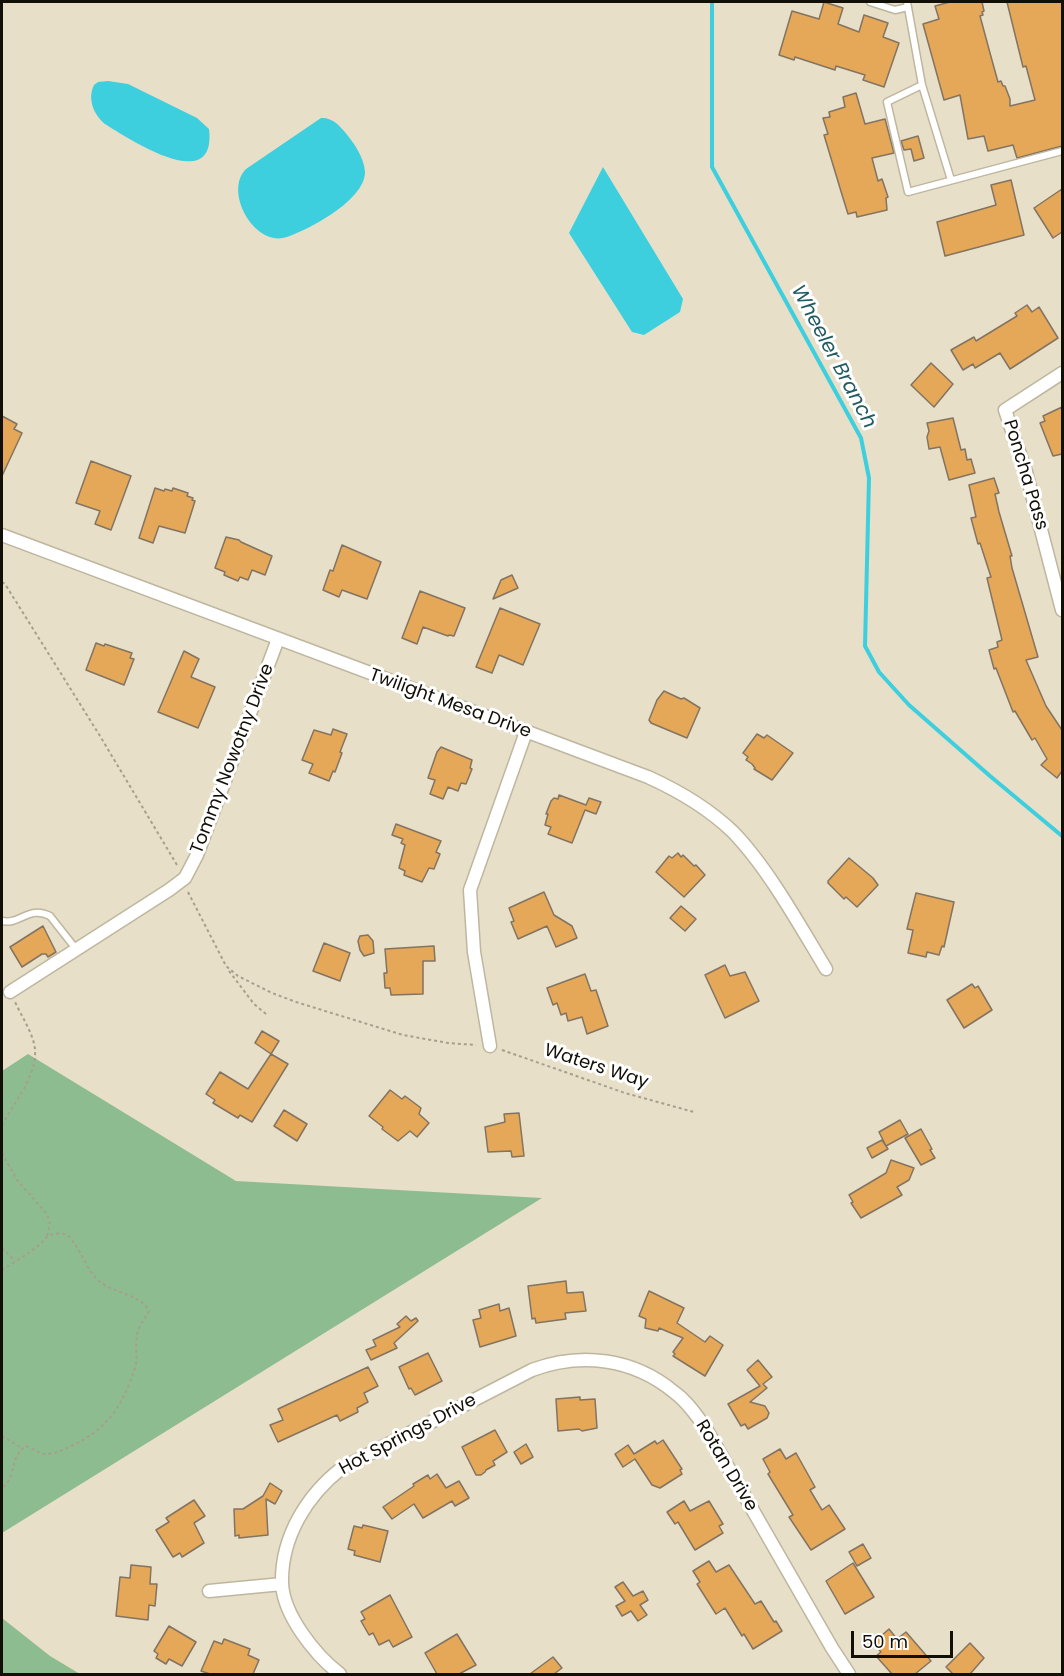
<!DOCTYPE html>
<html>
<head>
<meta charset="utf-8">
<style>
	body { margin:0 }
	#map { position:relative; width:1064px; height:1676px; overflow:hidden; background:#e7dfc7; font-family:Poppins,sans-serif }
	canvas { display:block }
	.frame { position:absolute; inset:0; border:3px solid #120f07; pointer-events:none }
	.scale { position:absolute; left:851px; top:1631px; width:102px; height:27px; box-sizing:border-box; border:3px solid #120f07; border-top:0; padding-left:8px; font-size:18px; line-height:21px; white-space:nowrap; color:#120f07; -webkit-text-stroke:4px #fff; paint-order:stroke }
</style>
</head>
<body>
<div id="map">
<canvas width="1064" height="1676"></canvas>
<div class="frame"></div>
<div class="scale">50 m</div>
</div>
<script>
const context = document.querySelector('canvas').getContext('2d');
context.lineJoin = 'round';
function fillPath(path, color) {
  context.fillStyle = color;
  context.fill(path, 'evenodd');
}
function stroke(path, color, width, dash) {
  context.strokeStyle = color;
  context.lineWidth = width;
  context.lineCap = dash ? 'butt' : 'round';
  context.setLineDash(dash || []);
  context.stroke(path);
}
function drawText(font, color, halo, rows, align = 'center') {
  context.font = font + ' Poppins,sans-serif';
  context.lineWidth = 6;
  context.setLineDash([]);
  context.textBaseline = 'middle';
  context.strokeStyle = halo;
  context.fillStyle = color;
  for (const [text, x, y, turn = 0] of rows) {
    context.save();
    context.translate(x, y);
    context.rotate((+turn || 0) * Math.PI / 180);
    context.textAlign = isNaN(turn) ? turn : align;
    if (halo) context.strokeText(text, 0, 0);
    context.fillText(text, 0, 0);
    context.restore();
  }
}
fillPath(new Path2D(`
	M28,1054L236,1181L542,1198L2,1533V1071Z
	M2,1618L50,1656L80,1674H2Z`), '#8dbc91');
fillPath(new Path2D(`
	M108,81L128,84L197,118L209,129C217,197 129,139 105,124C94,115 87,99 94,85L98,82Z
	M321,118C331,117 338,124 344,131C353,142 364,156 365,172C365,200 310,229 287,237C255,248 223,192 246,169Z
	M603,167L683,299L680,312L644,335L632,332L569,233Z`), '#3dcfde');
stroke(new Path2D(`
	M712,2V167L861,438L869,478L865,646L879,672L909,705L990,776L1062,836`), '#3dcfde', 4);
const building = new Path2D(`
	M824,2L843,8L838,24L859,32L864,15L888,23L883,37L899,43L884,87L863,80L865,75L836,66L835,70L795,57L794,60L779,55L792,11L819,19Z
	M950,2H982L984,11L982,12L983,15L980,16L990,53L998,82L1001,81L1003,86H1005L1010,99V106L1035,100L1026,66L1023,67L1007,2H1062V146L1017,158L1013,145L988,151L984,136L968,139L960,95L944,100L923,24L939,19L935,6Z
	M856,93L865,124L885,119L894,153L872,158L878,181L882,179L888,197L886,198L887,210L857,217L856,212L848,214L843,198L824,135L828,134L823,118L830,117L829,112L845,107L843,97Z
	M918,136L924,158L914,161L911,149L904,150L901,141Z
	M1011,180L1024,235L945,256L937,222L996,205L991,185Z
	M1062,189V232L1053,238L1034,208Z
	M1027,305L1032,312L1039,307L1058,338L1010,369L1000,353L975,368L973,364L963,370L951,350L974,337L976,341L1017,316L1015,313Z
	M931,363L953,384L934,407L911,385Z
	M1062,407V454L1053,456L1040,423L1045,421L1043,416Z
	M2,416L17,424L14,429L22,433L2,476Z
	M953,418L961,450L965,449L967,460L971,459L975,473L949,480L940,447L929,449L927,437L929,431L927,423Z
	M91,461L131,476L111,530L95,524L100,511L76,503Z
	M994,478L999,493L995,494L999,512L1012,556H1010L1012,568L1038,657L1026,660L1046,706L1062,730V771L1057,778L1041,765L1047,759L1035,738L1032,740L1015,711L1013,712L996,668L994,669L989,650L998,647L997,642L1002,640L987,578L991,577L980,543L978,544L971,518L976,517L969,485Z
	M155,488L164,491L165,489L172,491L173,488L188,493L187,496L193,498L192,500L195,501L185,533L159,526L153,543L139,538Z
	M226,537L239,540L241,542L272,556L265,575L252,570L248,580L240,577L238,581L224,575L225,572L215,568Z
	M342,545L381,562L367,599L342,590L339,597L323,590L330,570L333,571Z
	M512,575L518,588L493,599L501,580Z
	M420,591L465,608L454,636L449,635L448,636L423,627L417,644L402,638Z
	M500,608L540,624L523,665L499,655L492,673L476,667Z
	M96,643L104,646L105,644L132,653L130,658L134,659L124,685L86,670Z
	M184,651L199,659L191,677L215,687L198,728L158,712Z
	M664,691L681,699L684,698L700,708L687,738L651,723L649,720L657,700Z
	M333,729L347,734L340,752L342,753L335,772L333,771L329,781L309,773L313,764L302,760L314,730L331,735Z
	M757,734L764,738L767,735L793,753L772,780L754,769L755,768L752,764L746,760L748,757L743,753Z
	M441,747L472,760L470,768L472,769L466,784L461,783L458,791L448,787L443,799L430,794L435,780L428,778L437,752Z
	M559,795L586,805L589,798L601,802L596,814L585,810L572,843L548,834L551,827L545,825L548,814H546L551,801L554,798L558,799Z
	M396,824L441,841L436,852L440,854L434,869L429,868L422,882L404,875L405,871L399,868L405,845L401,843L403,839L392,835Z
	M678,853L681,857L683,855L694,866L696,865L705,875L684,897L656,872L669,856L672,858Z
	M849,858L873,878L878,885L857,907L846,897L844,899L828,883V881Z
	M544,892L554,915L572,926L577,938L556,947L547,926L518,939L511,922L514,921L509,908Z
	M916,893L954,902L944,947L942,946L939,955L927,952L926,957L908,953L913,930L907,929Z
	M681,906L696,919L685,931L670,918Z
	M43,926L56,952L48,957L46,954H42L22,967L10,947Z
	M368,935L373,941L374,953L364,956L360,950L358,941L360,936Z
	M324,943L350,953L340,981L313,971Z
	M434,946L435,961H423V994L391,995L390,988H385L384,973H387L385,949Z
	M725,965L730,976L745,972L759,1001L725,1018L705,975Z
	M585,974L591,991L596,990L608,1026L587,1034L582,1017L568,1021L566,1013L561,1015L557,1003L553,1005L547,988Z
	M972,984L975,988L978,986L992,1010L964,1028L947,1000Z
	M262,1031L279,1041L271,1054L255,1043Z
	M271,1054L288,1064L252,1122L240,1115L238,1118L213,1103L215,1100L206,1094L220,1072L248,1089Z
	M390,1090L402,1099L405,1096L421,1108L419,1114L429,1123L417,1137L410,1131L398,1141L382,1129L383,1127L369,1116Z
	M284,1110L307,1124L297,1141L274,1126Z
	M519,1113L524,1156L512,1157L511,1151L488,1152L485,1127L505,1122L504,1114Z
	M900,1120L908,1134L886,1146L879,1132Z
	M921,1129L932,1149L930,1150L935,1158L921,1165L905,1138Z
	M882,1140L888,1149L872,1158L867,1148Z
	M891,1160L914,1168L909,1180L897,1187L902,1195L861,1218L851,1203L853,1202L849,1195L886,1173Z
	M566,1281L567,1293L583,1292L586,1311L565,1313L566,1319L536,1323L535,1318L532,1319L528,1286Z
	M649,1291L684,1308L677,1323L705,1342L710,1336L723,1345L705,1376L673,1356L675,1354L673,1352L683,1338L659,1328L658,1331L645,1328L646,1319L639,1316Z
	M499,1304L500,1311L509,1308L516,1336L480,1347L473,1320L481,1318L479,1310Z
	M406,1316L411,1321L416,1318L418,1321L394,1343L397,1348L371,1360L366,1350L376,1346L373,1340L400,1327L397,1324Z
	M428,1353L442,1381L415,1395L411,1388L409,1389L399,1367Z
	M758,1360L772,1377L763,1384L767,1388L750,1402L765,1406L769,1413L767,1418L748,1429L745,1424L741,1426L728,1404L760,1386L747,1370Z
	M368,1367L378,1386L364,1393L368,1402L357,1408L358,1412L340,1421L337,1415L278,1442L270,1425L283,1420L278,1409Z
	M580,1397V1400L595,1399L597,1428L582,1431L579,1429L558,1431L556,1399Z
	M495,1430L507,1452L493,1461L495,1465L486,1470L485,1472L481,1475H476L462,1447Z
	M663,1440L682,1469L680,1470L682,1474L660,1488L652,1485L635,1459L623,1467L615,1454L628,1445L634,1454L655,1441L657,1444Z
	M526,1444L533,1457L521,1464L514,1452Z
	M780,1449L786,1459L796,1453L815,1487L810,1490L822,1510L829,1505L845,1529L811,1550L789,1517L793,1515L768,1474L770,1472L763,1459Z
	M437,1474L446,1488L459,1481L469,1498L455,1506L452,1501L423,1518L414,1504L392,1519L383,1507L414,1486L413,1484L428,1475L430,1479Z
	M270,1483L282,1491L275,1504L266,1499L268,1535L239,1538V1535L235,1536L234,1509H243L263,1496Z
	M194,1500L205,1516L194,1523L204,1543L182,1557L180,1553L173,1557L156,1530L169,1522L166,1518Z
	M684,1501L690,1511L709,1501L723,1524L719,1526L723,1533L695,1550L678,1522L675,1524L667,1512Z
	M363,1525L388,1531L380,1562L354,1555L355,1551L348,1549L354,1526L362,1528Z
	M863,1544L871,1558L857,1566L849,1552Z
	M709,1561L716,1572L729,1565L755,1604L761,1601L774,1622L776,1621L782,1631L753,1649L744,1634L742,1636L725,1608L716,1614L697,1584L700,1582L693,1571Z
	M853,1563L874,1597L845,1614L826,1581Z
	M131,1565L151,1567L150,1584H157L155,1606L149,1605L148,1620L116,1616L120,1577L130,1578Z
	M623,1582L633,1596L643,1591L648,1600L640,1605L647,1615L638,1621L631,1611L622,1616L616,1606L625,1601L615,1587Z
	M390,1595L412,1637L393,1647L389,1640L379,1645L373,1633L369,1635L361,1621L365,1619L361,1612Z
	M169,1626L196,1642L182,1666L169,1659L166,1664L156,1658L158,1654L154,1651Z
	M889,1629L897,1639L906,1632L931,1661L915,1674H892L876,1656L881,1652L873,1643Z
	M457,1634L476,1665L459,1674H437L425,1653Z
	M224,1639L250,1649L248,1655L259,1660L253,1674H210L201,1671L214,1641L222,1644Z
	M970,1643L984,1658L970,1674H953L946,1667Z
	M553,1657L562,1668L554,1674H530Z`);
fillPath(building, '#e5a858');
stroke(building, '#837361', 1.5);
const service = new Path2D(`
	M870,2L895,10L908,7
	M907,2L922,85L887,102L908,192L1062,151
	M922,85L951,180
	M2,921C20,925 29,905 50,916L76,949`);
const minor = new Path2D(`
	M1062,373L1005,410L1026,472L1062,610
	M2,535L648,777C679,791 708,808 733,832C768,868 800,926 826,969
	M10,992L169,890L185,878L197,855L278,639
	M490,1046L474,952L470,890L526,732
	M209,1591L282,1584
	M340,1674C316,1656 283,1615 282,1583C281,1537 307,1495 342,1468L532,1370C581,1352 633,1358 674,1392C687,1401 696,1415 705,1427L832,1648L849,1674`);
stroke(service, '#beb69f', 9);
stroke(minor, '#beb69f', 15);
stroke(new Path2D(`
	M2,582L5,584L100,736L177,865
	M188,892L226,966L238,976L272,993L296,1002L403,1035L448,1043L476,1045
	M229,971L254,1004L266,1014
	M502,1050L625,1093L694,1112
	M2,1125C15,1101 43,1069 33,1040C29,1027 21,1015 15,1002
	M2,1153L17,1180L47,1214L50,1224L47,1236
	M2,1248L15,1261
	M2,1270C14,1262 29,1254 40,1244C44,1241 45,1237 50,1235C58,1233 66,1232 71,1239C82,1252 86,1269 99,1281C114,1294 139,1293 149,1311C144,1320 138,1327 137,1336C135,1347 138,1358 135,1368C122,1407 107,1430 69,1447C63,1450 54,1454 47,1454C40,1455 33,1448 26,1446C9,1457 17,1477 2,1488
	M2,1436L22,1448`), '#a59f8c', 2, [3, 3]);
stroke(service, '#fff', 6);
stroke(minor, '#fff', 12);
drawText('18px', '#120f07', '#fff', [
	["Poncha Pass",1025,475,73],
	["Twilight Mesa Drive",450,704,20],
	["Tommy Nowotny Drive",233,759,-69],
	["Waters Way",596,1067,18],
	["Hot Springs Drive",408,1435,-28],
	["Rotan Drive",726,1466,59]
]);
drawText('italic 20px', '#225c63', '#fff', [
	["Wheeler Branch",833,357,62]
]);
</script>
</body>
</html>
